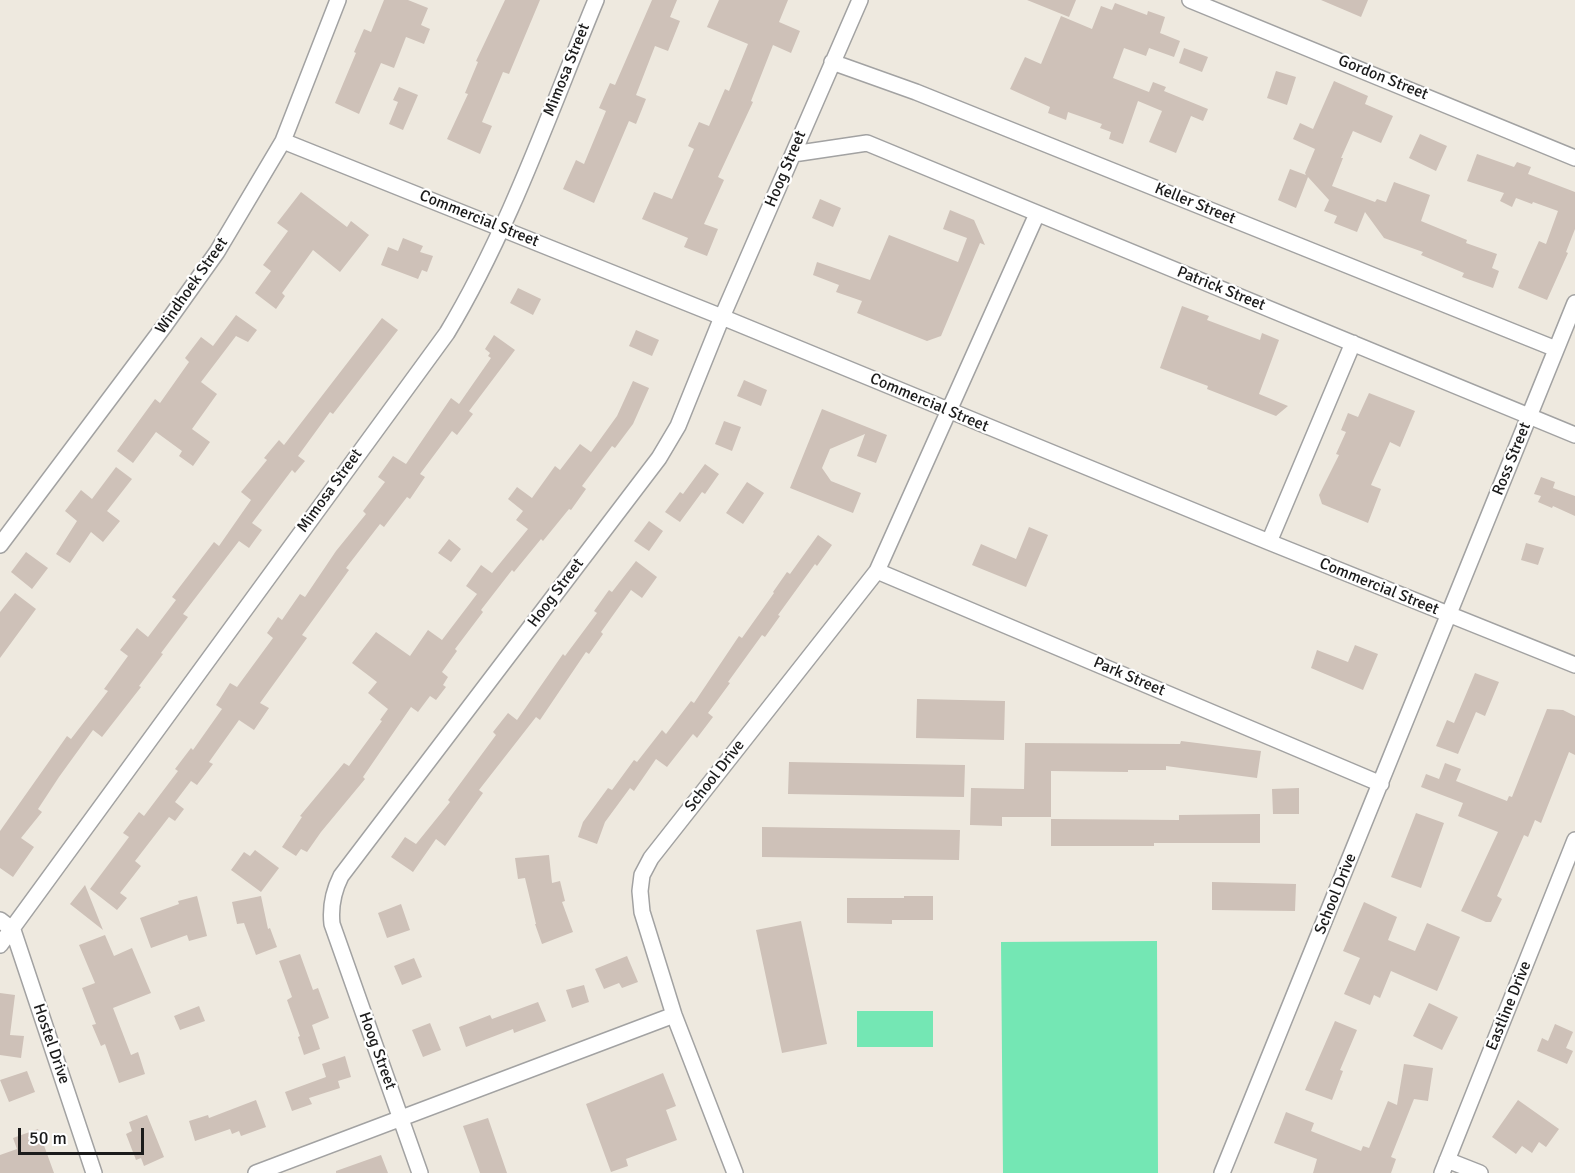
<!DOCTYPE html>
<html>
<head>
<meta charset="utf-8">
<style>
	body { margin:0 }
	#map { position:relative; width:1575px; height:1173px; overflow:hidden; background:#eee9df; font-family:Signika,sans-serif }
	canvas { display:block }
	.scale { position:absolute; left:18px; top:1128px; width:126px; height:27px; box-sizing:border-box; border:3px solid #1b1b1b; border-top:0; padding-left:8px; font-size:18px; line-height:21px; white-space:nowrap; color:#1b1b1b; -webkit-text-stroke:4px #fff; paint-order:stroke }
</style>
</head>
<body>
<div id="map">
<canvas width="1575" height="1173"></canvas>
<div class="scale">50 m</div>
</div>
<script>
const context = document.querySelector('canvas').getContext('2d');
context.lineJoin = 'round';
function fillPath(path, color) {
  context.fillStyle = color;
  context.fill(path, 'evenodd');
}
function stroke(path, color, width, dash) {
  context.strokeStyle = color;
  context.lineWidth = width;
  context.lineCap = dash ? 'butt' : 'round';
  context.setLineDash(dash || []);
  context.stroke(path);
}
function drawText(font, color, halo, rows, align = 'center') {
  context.font = font + ' Signika,sans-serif';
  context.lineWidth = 4.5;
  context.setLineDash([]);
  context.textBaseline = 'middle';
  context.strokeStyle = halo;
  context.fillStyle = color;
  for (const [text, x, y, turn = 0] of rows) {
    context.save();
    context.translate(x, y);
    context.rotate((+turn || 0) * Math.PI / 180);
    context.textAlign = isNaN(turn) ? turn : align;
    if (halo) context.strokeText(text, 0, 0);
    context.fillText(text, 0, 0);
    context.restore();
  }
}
fillPath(new Path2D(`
	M1157,941L1158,1173H1003L1001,942Z
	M857,1011H933V1047H857Z`), '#74e7b4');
fillPath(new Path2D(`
	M384,0H408L428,8L421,25L430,29L424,44L406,37L394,68L381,63L359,114L335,103L356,53L354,52L364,29L371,32Z
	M505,0H540L509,74L503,72L482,122L492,126L480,154L447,139L468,94L465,93L478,62L476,61Z
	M652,0H677L670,17L680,21L668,51L655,46L636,95L646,99L636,124L629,121L594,203L563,189L576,160L584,164L606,111L599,108L610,83L615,85Z
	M719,0H788L779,22L800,31L791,53L773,45L751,101L753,102L718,177L724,180L704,224L718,229L707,256L684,247L688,238L642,219L654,192L672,199L694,149L688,146L699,122L709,126L725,89L729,91L748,44L707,27Z
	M1027,0H1076L1069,17Z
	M1321,0H1368L1361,17Z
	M1115,3L1147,15L1148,11L1165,17L1160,33L1180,41L1174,57L1149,48L1146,56L1124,48L1113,78L1149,92L1153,82L1166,87L1164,91L1208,109L1203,121L1191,116L1176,153L1149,142L1162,111L1138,101L1123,144L1109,139L1111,132L1100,128L1102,124L1068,112L1066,120L1048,113L1050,107L1010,89L1025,57L1041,64L1061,16L1092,29L1101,6L1112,10Z
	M1184,48L1208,57L1202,72L1179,63Z
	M1276,71L1296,77L1287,105L1267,98Z
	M1334,81L1368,96L1365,104L1393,116L1381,143L1353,131L1341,158H1343L1332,186L1375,202L1377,199L1386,202L1394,182L1430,195L1421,221L1467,240L1466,243L1497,254L1492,268L1499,271L1493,288L1462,277L1464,273L1421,255L1423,252L1384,238L1365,212L1357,232L1334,223L1337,216L1324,211L1329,200L1308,177L1296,208L1278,200L1290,169L1306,175L1305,173L1315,149L1293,139L1300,123L1313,129Z
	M399,87L418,95L403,130L389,124L398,102L393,100Z
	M1420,134L1447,146L1436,171L1409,158Z
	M1477,154L1514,167L1517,162L1531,167L1528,174L1575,192V229L1566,252L1568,253L1547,300L1518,288L1539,241L1546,244L1558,211L1533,202L1532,204L1516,198L1512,207L1500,201L1504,193L1467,181Z
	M301,192L347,227L351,221L369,235L340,272L313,250L282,293L285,296L276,309L255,293L271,271L263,265L288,231L277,223Z
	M820,199L841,208L833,227L812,218Z
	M950,210L974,220L985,245L980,243L941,336L927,341L857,313L862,301L836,292L839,285L813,275L817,262L870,280L889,235L958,262L967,238L943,229Z
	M403,238L423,246L420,252L433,256L427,272L422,270L418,279L381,265L388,247L398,251Z
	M518,288L541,299L533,315L510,303Z
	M1182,306L1209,316L1207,320L1260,340L1262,333L1279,340L1259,394L1288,406L1276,416L1207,389L1208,386L1160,368Z
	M236,315L257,330L248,342L236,336L201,382L217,394L192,429L210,442L193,466L179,456L182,451L156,432L133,463L117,451L155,399L160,403L189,362L185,358L201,337L213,346Z
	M382,318L398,330L333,414L330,412L298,456L305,461L295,473L292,470L252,523L262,530L249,548L239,541L183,614L188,617L161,653L163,654L139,686L141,687L102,737L93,730L59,777L38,809L42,812L21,838L34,847L13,877L0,868V831L67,736L71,739L108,691L104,689L128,656L120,650L137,628L148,637L176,600L172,597L214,542L219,546L251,500L241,492L267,460L264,458L279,440L284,445Z
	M636,330L659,340L652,356L629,346Z
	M494,335L515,350L469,411L473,414L457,435L452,431L420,474L425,477L410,499L407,497L384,527L380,524L346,568L349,570L302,635L307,638L260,703L269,708L254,730L239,720L209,762L213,764L197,785L191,781L175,802L184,809L175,821L169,817L135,861L141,866L120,893L127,898L117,910L90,889L129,837L123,833L139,812L144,816L178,771L175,769L191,748L193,750L222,709L216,705L230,683L237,687L273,638L267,633L278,617L282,620L300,594L305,597L336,551L366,514L363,511L385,482L378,477L393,456L406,464L451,398L459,404L491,358L488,356L490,353L485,349Z
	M744,380L767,390L761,406L737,396Z
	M633,381L649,388L633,424L615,448L612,446L582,486L586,489L571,510L569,509L543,541L541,539L514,572L512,570L481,610L483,612L455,649L457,651L442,672L448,677L443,685L446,687L436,700L430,696L418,712L411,707L363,777L365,779L321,832L307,852L301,849L296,856L282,847L302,817L300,816L344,763L349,766L382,721L380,720L388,709L368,693L377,682L352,663L376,632L410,656L428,630L442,640L477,594L466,586L481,565L492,573L528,529L516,520L523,511L508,499L517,487L532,498L555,466L560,470L580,444L591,452L617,416Z
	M1369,393L1415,411L1400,447L1390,442L1371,485L1381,489L1368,523L1322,504L1319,495L1339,455L1336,454L1346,432L1341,430L1348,413L1358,417Z
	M822,409L887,435L876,463L857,456L865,434L830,449L822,468L831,481L861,493L853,513L790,488Z
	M724,421L741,427L732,451L715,444Z
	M705,464L719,474L705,494L702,492L680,522L665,512L680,492L683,494Z
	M116,467L132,479L107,511L120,521L103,542L91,532L70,563L56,554L77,521L65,511L81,490L92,499Z
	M1541,477L1555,482L1553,488L1575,496V516L1553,506L1552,508L1538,502L1541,496L1534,494Z
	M747,482L764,493L743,524L726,513Z
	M649,521L663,531L649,551L634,541Z
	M1029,527L1048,535L1026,587L972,565L981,544L1016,559Z
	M818,535L832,545L817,566L815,564L778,615L780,616L765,637L762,635L728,682L730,683L708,713L713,717L697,738L693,734L667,767L656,759L634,791L630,788L605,822L597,844L578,837L583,822L608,788L612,790L634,760L637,762L662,730L666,734L691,701L694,703L739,636L742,638L774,593L773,592L787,572L790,574Z
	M449,539L461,549L451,562L438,553Z
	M1526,543L1544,548L1538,565L1521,560Z
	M26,552L48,568L32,589L11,572Z
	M636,561L657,577L642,598L631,590L601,632L603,634L589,654L586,652L540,720L536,717L479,790L483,793L445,846L436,839L413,872L391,857L405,837L416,844L450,802L448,800L496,735L493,732L508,713L517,720L563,654L565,656L597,613L594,611L609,590L612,592Z
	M15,593L36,609L0,658V612Z
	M1355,645L1378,654L1363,690L1311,668L1317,650L1348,662Z
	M1475,673L1499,682L1485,716L1476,712L1458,754L1436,746L1447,720L1454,723Z
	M917,699L1005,701L1004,740L916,738Z
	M1547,709L1563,710L1575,716V755L1569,752L1541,823L1535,820L1528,837L1524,835L1497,896L1502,899L1491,922H1486L1461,911L1498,832L1458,816L1463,803L1421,787L1426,774L1439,779L1445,763L1461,769L1456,781L1507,801L1509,796L1512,797Z
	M1181,741L1261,751L1257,778L1166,766V770H1128V772L1051,771V817H1002V826L970,825L971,788L1024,789L1025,743L1180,744Z
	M789,762L965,765L964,797L788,794Z
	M1299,788V814H1273L1272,789Z
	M1416,813L1444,823L1421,888L1391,877Z
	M1260,814V843H1154V846H1051V819L1179,820V815Z
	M762,827L960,830L959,860L762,857Z
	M255,850L279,868L261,892L231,870L244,852L250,856Z
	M549,855L552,883L560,881L565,901L562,902L573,932L542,944L535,924H536L525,878L518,879L515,858Z
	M1212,882L1296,884L1295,911L1212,910Z
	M85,885L103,930L70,904Z
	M197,896L207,936L189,941L187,935L151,948L140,918L179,904L178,901Z
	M261,896L268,929L270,928L277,947L256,955L244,923L237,924L232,902Z
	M904,896H933V920H892V924L847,923V898H904Z
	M1364,902L1397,917L1388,940L1415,951L1427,923L1460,937L1437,991L1391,971L1380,998L1374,995L1370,1005L1344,994L1360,958L1343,951Z
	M401,904L410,930L387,938L378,913Z
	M801,921L827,1044L782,1053L756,930Z
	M105,935L114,956L132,948L151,993L113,1008L131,1055L138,1052L145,1074L119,1083L105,1044L101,1046L92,1025L96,1024L82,988L95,983L79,945Z
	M300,954L313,990L318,988L329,1018L312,1025L320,1049L304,1055L298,1037L300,1036L287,1000L292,997L279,961Z
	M627,956L638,982L622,988L619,983L604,989L595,969Z
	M414,958L422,977L402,985L394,966Z
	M584,985L589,1002L572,1008L566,990Z
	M0,993L15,995L10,1035L24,1036L21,1058L0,1055Z
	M538,1002L546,1021L514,1033L513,1029L466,1047L459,1027L490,1015L492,1019Z
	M1429,1003L1458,1017L1442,1050L1413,1036Z
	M199,1006L205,1021L180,1030L174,1016Z
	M1335,1021L1357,1030L1340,1070L1343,1071L1332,1100L1305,1090Z
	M430,1023L441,1050L423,1057L412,1030Z
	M1555,1024L1573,1032L1566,1048L1573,1051L1567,1064L1537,1051L1542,1038L1548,1041Z
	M345,1056L351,1077L338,1081L340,1088L309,1098L312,1104L292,1111L285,1092L326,1077L322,1064Z
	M1404,1064L1433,1068L1428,1101L1414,1099L1391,1157L1396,1159L1391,1173H1313L1317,1159L1274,1143L1286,1112L1314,1123L1311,1131L1361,1151L1363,1146L1369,1148L1388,1101L1397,1105Z
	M27,1071L35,1092L9,1102L0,1080Z
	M663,1073L676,1106L666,1110L677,1140L626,1159L628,1166L611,1172L586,1104Z
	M256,1100L266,1127L241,1136L239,1131L232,1134L230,1129L195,1141L189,1121L208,1115L209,1118Z
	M1518,1100L1559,1129L1546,1147L1539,1142L1532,1153L1522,1146L1516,1154L1492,1137Z
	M147,1115L164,1157L144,1166L141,1158L136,1160L126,1134L132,1131L129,1122Z
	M488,1118L507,1173H480L463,1126Z
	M38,1129L54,1173H0V1155L17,1149L13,1138Z
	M381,1155L388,1173H336V1171Z`), '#cec1b8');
const minor = new Path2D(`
	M1190,0L1575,158
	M832,62L916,92L1556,349
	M283,141L722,317L1269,542L1575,665
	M793,154L867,143L1575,435
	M1269,542L1353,343
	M0,545L165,325L217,252L283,141L338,0
	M877,571L1381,784
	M0,920L13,930L94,1173
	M0,945L447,333C509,230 550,111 596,0
	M1447,1160L1480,1173
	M256,1173L674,1015
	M420,1173L332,924C330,906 333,892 341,876L659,458L678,426L722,317L860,0
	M735,1173L674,1015L642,912L640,891L642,875L651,858L877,571L1037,214
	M1222,1173L1575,303
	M1442,1173L1575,840`);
stroke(minor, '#a2a2a2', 18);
stroke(minor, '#fff', 15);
drawText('16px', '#1b1b1b', '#fff', [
	["Mimosa Street",567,70,-68],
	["Gordon Street",1383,78,22],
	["Hoog Street",786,169,-67],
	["Keller Street",1195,204,22],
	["Commercial Street",479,219,22],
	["Windhoek Street",192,286,-55],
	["Patrick Street",1221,289,22],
	["Commercial Street",929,403,23],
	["Ross Street",1512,459,-68],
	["Mimosa Street",330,491,-54],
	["Commercial Street",1379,587,22],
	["Hoog Street",556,593,-53],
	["Park Street",1129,677,23],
	["School Drive",715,776,-52],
	["School Drive",1336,894,-68],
	["Eastline Drive",1509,1006,-68],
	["Hostel Drive",51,1044,71],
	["Hoog Street",377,1051,70]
]);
</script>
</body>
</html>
